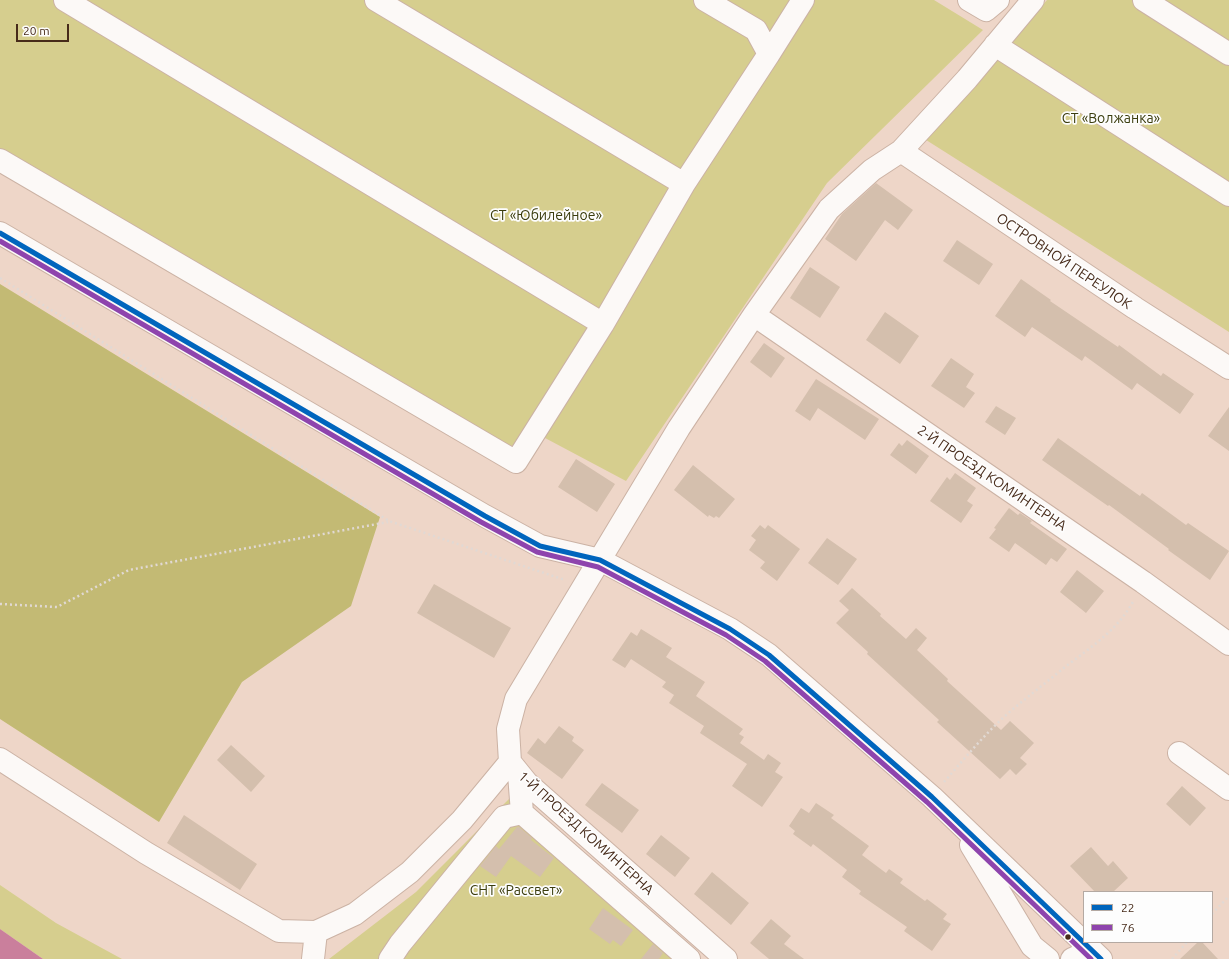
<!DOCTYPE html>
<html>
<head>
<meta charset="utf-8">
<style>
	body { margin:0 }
	#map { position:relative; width:1229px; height:959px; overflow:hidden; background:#eed6c8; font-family:Ubuntu,sans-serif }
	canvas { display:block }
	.legend { position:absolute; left:1083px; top:891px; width:130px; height:52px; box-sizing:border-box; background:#fdfdfd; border:1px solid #b4a9a2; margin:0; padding:5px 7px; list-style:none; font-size:12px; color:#472b1a }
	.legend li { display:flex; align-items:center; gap:8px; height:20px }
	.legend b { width:20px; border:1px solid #b4a9a2 }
	.scale { position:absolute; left:16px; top:24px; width:53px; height:18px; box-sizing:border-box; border:2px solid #472b1a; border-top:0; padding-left:5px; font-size:12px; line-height:14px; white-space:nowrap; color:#472b1a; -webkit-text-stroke:3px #fdfdfd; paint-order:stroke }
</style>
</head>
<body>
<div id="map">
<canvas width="1229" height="959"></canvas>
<ul class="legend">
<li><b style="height:5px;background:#0065bd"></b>22</li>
<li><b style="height:5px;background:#8e44ad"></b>76</li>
</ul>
<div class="scale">20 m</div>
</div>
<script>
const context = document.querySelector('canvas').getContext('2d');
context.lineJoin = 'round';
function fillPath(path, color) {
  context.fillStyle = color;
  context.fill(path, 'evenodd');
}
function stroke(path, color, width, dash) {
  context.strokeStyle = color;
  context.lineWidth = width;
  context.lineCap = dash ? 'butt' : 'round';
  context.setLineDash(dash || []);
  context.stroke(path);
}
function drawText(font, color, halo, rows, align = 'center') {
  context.font = font + ' Ubuntu,sans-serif';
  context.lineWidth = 3.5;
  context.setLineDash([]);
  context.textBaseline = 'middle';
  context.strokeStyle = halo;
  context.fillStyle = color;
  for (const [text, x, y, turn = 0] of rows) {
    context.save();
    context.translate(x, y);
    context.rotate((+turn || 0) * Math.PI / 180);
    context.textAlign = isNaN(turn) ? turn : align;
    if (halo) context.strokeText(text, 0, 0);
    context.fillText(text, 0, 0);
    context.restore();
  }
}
fillPath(new Path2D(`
	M0,0H934L983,30L827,183L626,481L530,430L506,451L0,173Z
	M1047,0H1229V332L923,138Z
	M512,796L701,959H329L416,892Z
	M0,885L56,923L122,959H43L0,929Z`), '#d6ce8e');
fillPath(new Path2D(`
	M0,284L380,517L351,606L242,682L159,822L0,719Z`), '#c3ba74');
fillPath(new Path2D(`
	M0,929L43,959H0Z`), '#ca7f9c');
fillPath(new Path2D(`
	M876,183L913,210L898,230L885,220L856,261L825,239L842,214Z
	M957,240L993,264L979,285L943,261Z
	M810,267L840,287L820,318L790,298Z
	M1021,279L1051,300L1050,301L1118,347L1119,345L1161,376L1163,373L1194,394L1180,414L1137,383L1132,390L1085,356L1082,361L1032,327L1025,337L995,316Z
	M885,312L919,336L900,364L866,340Z
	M764,343L785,358L771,378L750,362Z
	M951,358L974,374L966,387L975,393L964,408L931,386Z
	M816,379L879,419L865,440L818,408L810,421L795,411Z
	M996,406L1016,418L1005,435L985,422Z
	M1229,407V451L1208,436Z
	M1058,438L1140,496L1142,493L1186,525L1188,523L1229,551L1210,580L1168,550L1169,549L1109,505L1108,506L1042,460Z
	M907,440L929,456L916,474L890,455L899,443L902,446Z
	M576,459L615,484L597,512L558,487Z
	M693,465L735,499L719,518L716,516L714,518L709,515L708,517L674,490Z
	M955,473L976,488L967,501L973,505L961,523L930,501L947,477L950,480Z
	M1009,508L1018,515L1020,513L1032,521L1030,523L1067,549L1057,562L1051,558L1046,565L1015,543L1009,552L989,538L996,529L994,528Z
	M760,525L765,529L768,525L800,549L777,581L760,568L765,562L749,550L756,540L751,536Z
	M827,538L857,559L838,585L808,563Z
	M1077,570L1104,591L1086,613L1060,592Z
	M434,584L511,628L494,658L417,613Z
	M852,588L881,614L880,616L906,639L916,628L927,638L917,650L948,679L947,681L1001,730L1010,721L1034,743L1020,758L1027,764L1016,775L1010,769L1000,779L937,722L939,720L867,654L868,652L836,623L849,610L839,601Z
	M641,629L672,648L666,657L705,682L696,696L743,729L739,734L744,737L740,743L764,760L768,754L781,763L775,772L783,777L762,807L732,786L747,764L700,733L704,726L669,703L674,695L662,687L666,682L631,659L625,668L612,660L631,632L637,636Z
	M559,726L574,737L572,741L584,750L562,779L527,753L538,738L545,744Z
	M231,745L265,776L251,792L217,760Z
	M602,783L639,810L622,833L585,805Z
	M1182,786L1206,808L1190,826L1166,804Z
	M816,803L834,815L831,818L869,846L862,855L886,873L889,869L903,879L900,883L925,901L927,899L947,914L943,919L951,924L932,951L904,931L907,927L859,894L861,891L842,877L847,870L813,844L811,847L793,834L795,831L789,826L801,808L809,813Z
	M184,815L257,864L240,890L167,843Z
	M517,827H519L532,838L531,840L554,858L540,877L511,856L496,877L480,866L496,846L499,849Z
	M661,835L690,858L675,877L646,854Z
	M1091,847L1108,866L1113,861L1128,878L1113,892H1095L1070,866Z
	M712,872L749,903L731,925L694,894Z
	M603,908L633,930L621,946L613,940L610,944L589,929Z
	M771,919L791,936L784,944L804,959H769L750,943Z
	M1198,942H1202L1218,959H1180Z
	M653,944L663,953L659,959H641Z`), '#d4bfad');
const minor = new Path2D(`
	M65,0L603,324L684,184
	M376,0L684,184L769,54L756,30L705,0
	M969,0L986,10L998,0
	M1144,0L1229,54
	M995,45L1229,195
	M769,54L803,0
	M901,151L1135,308L1229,368
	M0,160L516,462L603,324
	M0,233L485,516L540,546L600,560L730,629L769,655L932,797L1101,959
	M754,315L1143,582L1229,644
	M1179,753L1229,789
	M0,759L146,853L279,931L316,932L355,914L410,872L462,820L510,762
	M519,774L522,813L689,959
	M971,845L1032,946L1048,959
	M313,959L316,932
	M390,959L400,944L504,817L522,813
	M726,959L527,783L510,762L508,729L516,699L679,428L754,315L829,209L872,170L901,151L967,79L1033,0
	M1072,959L1079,956L1086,945`);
stroke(minor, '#cbb2a4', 24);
stroke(new Path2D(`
	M0,278L389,521L565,580
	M0,604L57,607L129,570L388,522
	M944,782C966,757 987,731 1013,709C1030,695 1048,681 1065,667C1091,647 1118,630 1134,600
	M1212,914L1229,896
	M1172,959L1187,942`), '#e1d9d4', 2.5, [2, 3]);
stroke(minor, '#fcf9f7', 22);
stroke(new Path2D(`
	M0,233L485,516L540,546L600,560L730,629L769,655L932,797L1101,959`), '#0065bd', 5);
stroke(new Path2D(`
	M0,241L481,522L537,552L598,567L726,635L765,661L927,802L1091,959`), '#8e44ad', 5);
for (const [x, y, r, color] of [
	[1068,937,3.5,"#472b1a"]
]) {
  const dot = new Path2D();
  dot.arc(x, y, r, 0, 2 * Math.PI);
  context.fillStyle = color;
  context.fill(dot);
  stroke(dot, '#fdfdfd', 1.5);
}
drawText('14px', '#3b3d0e', '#fdfdfd', [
	["СТ «Волжанка»",1111,118],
	["СТ «Юбилейное»",546,215],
	["СНТ «Рассвет»",516,890]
]);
drawText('14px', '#472b1a', '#fdfdfd', [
	["ОСТРОВНОЙ ПЕРЕУЛОК",1064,261,34],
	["2-Й ПРОЕЗД КОМИНТЕРНА",992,478,34],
	["1-Й ПРОЕЗД КОМИНТЕРНА",586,833,42]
]);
</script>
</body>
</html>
